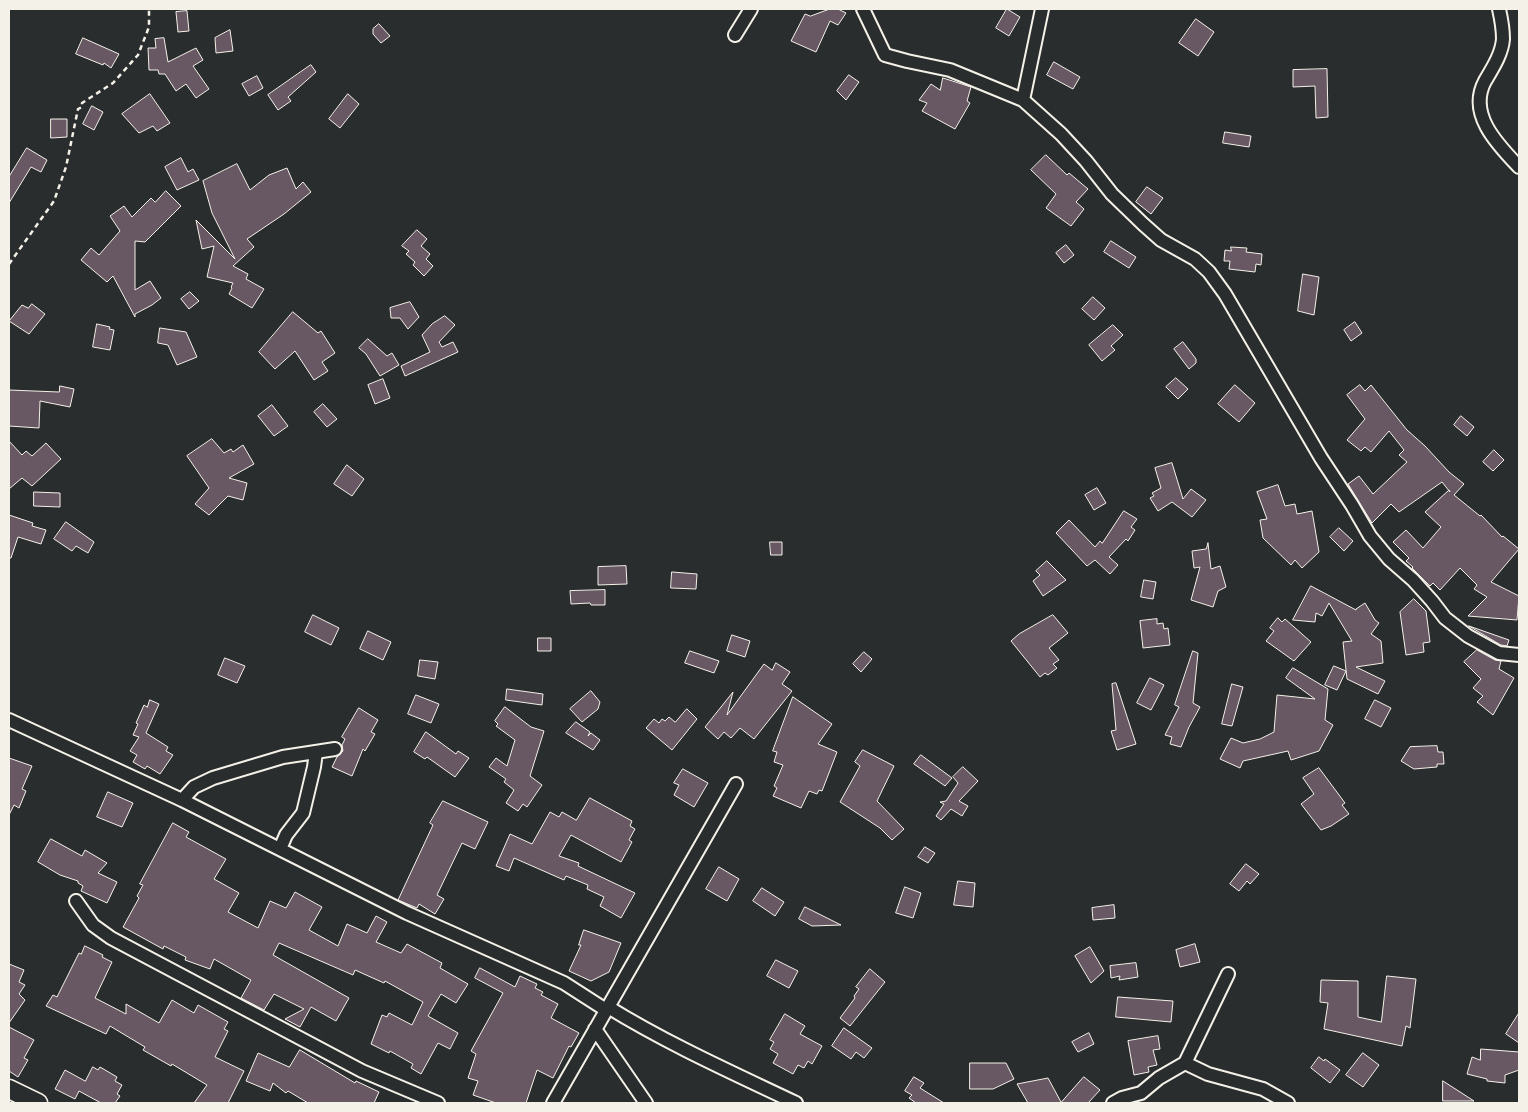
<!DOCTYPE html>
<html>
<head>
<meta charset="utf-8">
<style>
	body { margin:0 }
	#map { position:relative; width:1528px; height:1112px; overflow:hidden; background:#2a2d2e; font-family:"Gochi Hand",sans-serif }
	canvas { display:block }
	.frame { position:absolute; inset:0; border:10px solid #f4f1e8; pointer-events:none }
</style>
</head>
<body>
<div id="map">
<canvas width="1528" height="1112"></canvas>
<div class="frame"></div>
</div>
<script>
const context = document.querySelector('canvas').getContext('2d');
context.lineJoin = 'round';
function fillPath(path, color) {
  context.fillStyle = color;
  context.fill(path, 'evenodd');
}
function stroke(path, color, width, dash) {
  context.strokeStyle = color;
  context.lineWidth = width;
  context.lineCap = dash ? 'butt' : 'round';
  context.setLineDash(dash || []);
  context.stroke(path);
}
const building = new Path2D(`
	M830,9H838L846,13L838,25L830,21L816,52L791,41L805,14L810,16Z
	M1007,9L1020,17L1009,36L996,28Z
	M187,11L189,31L178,32L176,12Z
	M1196,19L1214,32L1198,56L1179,43Z
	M379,24L390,36L381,43L373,34V29Z
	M230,30L233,51L216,53L215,38Z
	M83,38L119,54L111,68L104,63L103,65L76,54Z
	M164,38L168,62L196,48L203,60L193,66L209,89L196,98L186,84L176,91L165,74H159L158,70H149L148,48H156L155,39Z
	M1054,62L1080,77L1073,89L1047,75Z
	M311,65L316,72L288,97L291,101L278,110L268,95Z
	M1327,69L1328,117L1316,118L1315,86L1293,87V70Z
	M849,75L859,82L846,100L837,91Z
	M257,76L263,88L249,96L242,84Z
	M943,78L971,87L967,101L970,103L955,129L922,111L927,103L919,100L931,84L940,90Z
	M150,94L170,123L157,131L153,126L139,133L122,114Z
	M348,94L359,104L340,128L329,119Z
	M92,106L103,112L94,130L83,124Z
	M51,119H67V137L51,138Z
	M1225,132L1251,136L1249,147L1223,143Z
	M27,148L47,160L41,172L31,167L9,203V177Z
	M1046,155L1067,175L1069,173L1088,189L1076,202L1084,209L1071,226L1046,208L1056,194L1031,170Z
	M181,158L188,172L193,169L199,180L177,190L165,167Z
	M237,164L250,190L269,175L287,168L296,189L303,182L311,192L284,214L247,239L254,247L233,266L248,274L246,279L264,289L252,308L229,294L232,288L231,287L233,283L207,277L214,246L202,249L196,220L235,259L212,213L203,181Z
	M1147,187L1163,198L1151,214L1136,202Z
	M166,191L181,206L145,242L135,241V290L150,281L161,298L152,305L135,314V317L113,276L107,282L81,260L91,248L99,255L120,231L110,216L124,206L132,217L151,198L155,202Z
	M417,230L427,239L421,246L430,254L426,259L433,266L424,276L413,265L415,262L406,254L409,251L402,246Z
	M1111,241L1136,257L1129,268L1104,252Z
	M1066,245L1074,255L1064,263L1056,253Z
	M1231,247L1247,248L1246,252L1262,254L1261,265L1256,264L1255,272L1229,269L1230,261H1224L1225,250L1231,251Z
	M1303,274L1319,277L1314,315L1298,311Z
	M190,292L199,301L189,309L181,299Z
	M1093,297L1105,308L1094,320L1082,309Z
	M410,302L419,317L408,329L400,318H391L390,308Z
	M32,304L45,314L29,334L9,321L22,305L28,308Z
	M293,312L318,333L321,331L335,353L322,362L328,371L314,380L295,351L275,369L259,352Z
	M445,316L455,325L439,342L442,347L453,342L458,352L405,376L401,366L430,352L422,335L432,324Z
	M1355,322L1362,333L1351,341L1344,330Z
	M97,324L110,327L109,329L114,330L110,350L93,347Z
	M1113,325L1123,335L1111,346L1115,350L1102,361L1089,345Z
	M160,328L186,332L197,357L177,365L168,345L158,343Z
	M368,339L387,356L392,353L399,365L380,376L366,354L359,348Z
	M1183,342L1196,359V363L1189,369L1174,349Z
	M1176,378L1188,389L1178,399L1166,387Z
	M383,379L390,398L375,404L368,385Z
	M1235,385L1255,403L1239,422L1218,404Z
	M1360,385L1365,391L1371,385L1407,430L1425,446L1449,472L1464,484L1454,495L1480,516L1481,515L1502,537L1503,536L1519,549L1491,582L1519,596L1517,620L1468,616L1487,597L1474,589L1477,585L1460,568L1440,590L1433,583L1430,586L1412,568L1413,567L1406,561L1409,558L1393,542L1406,530L1423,548L1441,527L1425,512L1449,490L1450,492L1442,482L1399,512L1391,504L1372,523L1348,484L1359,476L1373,494L1407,462L1399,455L1404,450L1389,431L1371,452L1365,447L1361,451L1347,440L1365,419L1347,395Z
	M60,386L74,389L70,407L40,401L39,428L9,426V390L59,392Z
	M323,404L337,419L327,427L314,412Z
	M272,405L288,426L274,436L258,416Z
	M1461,416L1474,427L1467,436L1454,425Z
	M212,439L224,453L231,449L233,452L243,445L254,464L229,478L247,483L243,500L228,496L209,515L195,504L209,488L187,456Z
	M9,441L22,455L26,451L32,456L46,443L61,459L32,486L22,478L9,489Z
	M1494,450L1504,460L1493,471L1483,462Z
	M1172,463L1183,499L1191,489L1206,500L1192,517L1172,502L1158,511L1150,498L1154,496L1152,493L1161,488L1155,468Z
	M347,465L364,479L352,496L334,484Z
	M1278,485L1285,506L1295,504L1297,514L1312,511L1319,552L1302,568L1295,560L1291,565L1263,538L1260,520L1267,519L1257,492Z
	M1097,488L1106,503L1094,510L1085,495Z
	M34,492L60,493V507L34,506Z
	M1124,511L1137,519L1131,527L1135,530L1128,541L1126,539L1109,557L1118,565L1110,574L1095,560L1087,566L1056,533L1069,520L1095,547L1100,541L1102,543Z
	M9,515L33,523L32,526L46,530L41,544L18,537L11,558H9Z
	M66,522L94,542L88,553L76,546L72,551L54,539Z
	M1339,528L1353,541L1344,551L1330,537Z
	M770,542H782V555H771Z
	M1208,543L1211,569L1220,566L1226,587L1218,591L1213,607L1191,600L1200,567L1194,568L1192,551L1206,549Z
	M1047,561L1066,580L1043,596L1033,581L1040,575L1036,571Z
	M626,566L627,584L598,585V567Z
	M672,572L697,574L696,589L671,588Z
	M1144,580L1156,582L1153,599L1141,597Z
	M1311,586L1356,610V609L1365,603L1375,620L1379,623L1371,634L1381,641L1383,663L1356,667L1385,681L1378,694L1347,679L1343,642L1352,641L1329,603L1322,616L1316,613L1315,622L1293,620Z
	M605,590V605H591L590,603L571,604L570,591Z
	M1414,599L1426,611L1430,642L1423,643L1424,652L1406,655L1400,612Z
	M313,615L339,628L331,645L305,632Z
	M1053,615L1068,633L1049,648L1059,660L1053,664L1057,668L1048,675L1045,673L1040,677L1011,641L1019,634Z
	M1278,618L1282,622L1285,619L1311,642L1294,661L1266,641L1274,631L1270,628Z
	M1157,619V624L1163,623L1164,629L1168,628L1170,645L1143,648L1140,621Z
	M1469,626L1509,640L1507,646L1501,645Z
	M368,631L391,642L383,660L360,649Z
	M732,635L750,641L745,657L727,651Z
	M538,638H551V651H538Z
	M1477,650L1495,660L1501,661L1499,669L1514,678L1493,715L1477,702L1483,696L1473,688L1481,679L1464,662Z
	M690,651L719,661L714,673L685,663Z
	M1193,651L1198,653L1193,703L1200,707L1189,727L1181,747L1170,744L1172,737L1165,735L1179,707L1175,705Z
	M864,652L872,659L861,672L853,664Z
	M225,658L245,666L237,683L218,675Z
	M420,660L438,662L435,679L418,676Z
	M776,663L790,672L782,684L792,691L754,739L740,728L731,738L724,732L718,739L705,727L733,692L727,715L764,664L772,670Z
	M1334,666L1346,671L1337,690L1325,685Z
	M1293,668L1328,689L1325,720L1333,725L1319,751L1291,760L1288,751L1243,761L1240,768L1220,759L1231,738L1243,743L1260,739L1274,732L1277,695L1315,699L1286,678Z
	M1150,678L1164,685L1151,710L1137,703Z
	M1116,683L1136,744L1117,750L1111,731L1116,730L1112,684Z
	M1232,684L1243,687L1232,726L1222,724Z
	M507,689L543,694L542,705L506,700Z
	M591,691L600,702L598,709L582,722L570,709Z
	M416,695L439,704L431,723L408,714Z
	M793,697L832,724L818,744L837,752L822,791L819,790L817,794L809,791L801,808L773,796L777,788L774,786L783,765L774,762L777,752L773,751Z
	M150,700L159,704L146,733L168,747L166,751L173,755L160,774L147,766L145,769L133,762L137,755L130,751L139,737L133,735L138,724L136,723L144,705L147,707Z
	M1375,700L1391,708L1381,727L1365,719Z
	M505,707L531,727L544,731L530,776L542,785L527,807L523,804L518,811L506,803L514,790L504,782L506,779L489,767L496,758L507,766L515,740L496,726L498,724L495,721Z
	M359,708L378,720L371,732L375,734L365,751L363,749L352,776L332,767L337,757L343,751L342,745L345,739L342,737Z
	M687,709L697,719L672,750L646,728L654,719L659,723L662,719L665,721L669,717L675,722Z
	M576,722L590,732L588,736L591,733L600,740L593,750L566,733Z
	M426,732L456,754L458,751L469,758L455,777L427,757L425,759L414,752Z
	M1437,746L1438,752H1443L1444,764H1437V767L1414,769L1401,761L1410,747Z
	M863,750L894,766L877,801L904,829L892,840L880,828L840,802L860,766L855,762Z
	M921,755L952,778L945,786L914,764Z
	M9,758L32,766L22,789L26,791L19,808L14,805L9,815Z
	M963,767L978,781L959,801L968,806L962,816L951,809L941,820L936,816L944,804L940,802L946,801L958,783L953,777Z
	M1319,768L1345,803L1342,805L1349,814L1331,826L1321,830L1301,804L1314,794L1303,778Z
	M683,769L708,783L694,807L674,795L679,785L674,783Z
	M108,792L133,803L122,827L97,817Z
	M590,798L632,821L630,826L635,829L629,840L632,842L621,862L571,835L559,856L579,863L578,866L635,893L621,918L600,906L604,897L587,889L588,885L566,876L564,880L514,858L509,871L496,866L510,834L532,844L550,812L559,817L562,812L576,820Z
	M443,801L488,822L475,849L462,843L437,895L444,899L435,914L419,904L417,908L398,900L433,825L430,823Z
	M173,823L189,832L186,837L226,859L214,879L239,893L228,912L258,928L270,901L286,908L295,892L322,907L309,930L338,946L347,924L367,933L376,916L387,922L376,942L401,953L407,944L442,963L440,968L468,984L456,1003L441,994L428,1016L458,1033L450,1049L438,1043L421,1074L411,1068L413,1064L390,1051L389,1053L371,1044L382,1015L387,1017L389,1013L412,1025L423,1002L385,981L384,983L355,970L353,975L279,943L273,955L349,998L336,1021L311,1007L300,1027L285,1019L304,1009L274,994L264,1010L241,998L251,980L214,959L210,969L185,960L186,957L164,946L163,949L123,927L139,898L137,896L143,885L140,884Z
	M51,839L82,856L85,850L107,863L98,873L117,882L107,903L81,891L83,886L78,883V881L60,875L38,862Z
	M925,847L935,853L928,863L918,857Z
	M1246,864L1259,874L1250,884L1247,881L1239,891L1230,884Z
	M719,867L739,879L727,901L706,889Z
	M958,881L975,883L973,907L954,905Z
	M905,887L921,893L913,918L896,913Z
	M762,888L784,902L775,916L753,901Z
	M1114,905L1115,918L1093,920L1092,908Z
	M805,907L841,925L812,926L799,919Z
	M584,930L621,943L609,972L591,981L569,971L581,945H579Z
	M1195,944L1200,962L1180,967L1176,950Z
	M85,946L103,955L102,957L112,962L95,998L126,1014V1004L159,1023L172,1000L194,1013L198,1005L228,1022L224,1029L228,1031L215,1057L244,1071L228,1103H194L207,1085L172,1064L171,1066L143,1050L145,1047L110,1026L106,1034L46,1006L53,995L57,997L79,953L81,954Z
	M1090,947L1104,971L1091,983L1075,956Z
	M776,960L798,971L789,988L767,976Z
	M1136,963L1138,977L1119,980L1120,976L1111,978L1110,966Z
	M9,964L24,970L19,982L25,985L19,994L25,1000L9,1023Z
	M480,968L515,987L520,976L537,984L535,988L543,992L541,995L558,1004L551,1018L579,1033L571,1047L569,1046L553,1078L537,1070L526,1103H496L473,1095L478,1081L468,1078L476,1054L471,1051L503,993L475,978Z
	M870,969L885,982L850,1026L840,1018L855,998L854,996L859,989L856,987Z
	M1387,976L1416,979L1410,1028L1406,1026L1402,1046L1324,1029L1328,1003L1320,1002L1321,980L1358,981V1017L1381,1022Z
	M1118,997L1173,1001L1171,1022L1116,1017Z
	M1519,1013V1043L1506,1034Z
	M785,1014L805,1026L800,1034L822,1046L812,1064L808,1061L804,1068L798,1065L793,1074L773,1063L778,1054L770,1049L774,1042L770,1040Z
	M9,1027L34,1040L24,1058L28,1060L18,1077L9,1071Z
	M844,1028L872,1048L864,1058L856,1052L851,1059L832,1046Z
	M1089,1033L1094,1044L1078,1052L1072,1042Z
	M1158,1036L1160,1049L1153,1050L1157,1065L1148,1067L1149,1072L1134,1075L1128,1041Z
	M1481,1049L1519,1052V1070L1505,1075V1083L1487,1081V1079L1467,1074L1472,1057L1480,1060Z
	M300,1050L355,1083L356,1081L379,1092L374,1103H308L288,1091L286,1093L273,1083L270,1091L246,1081L258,1053L289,1067Z
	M1363,1053L1379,1065L1363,1087L1346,1075Z
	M1319,1057L1324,1061L1325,1059L1340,1070L1330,1083L1311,1068Z
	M970,1063H1006L1014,1079L993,1089H970Z
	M93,1067L98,1070L100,1067L117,1077L115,1081L122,1085L117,1094L120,1096L115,1103H101L79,1091L75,1099L55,1089L65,1070L85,1081Z
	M914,1077L924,1083L920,1088L944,1103H916L909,1098L912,1095L905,1091Z
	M1084,1077L1100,1090L1088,1103H1028L1017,1084L1048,1078L1061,1102Z
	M1443,1081L1474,1101H1443Z`);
fillPath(building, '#685864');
stroke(building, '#f4f1e8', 1);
const street = new Path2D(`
	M863,9L885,55L907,61L950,70L1023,100L1061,134L1086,161L1112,194L1143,224L1161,240L1195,259L1209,272L1225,294L1321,458L1352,505L1370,536L1389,559L1413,580L1432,601L1445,618L1468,636L1499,653L1519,655
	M1499,9C1501,18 1503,30 1503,39C1502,54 1492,69 1485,81C1467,114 1498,145 1519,167
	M735,35L751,9
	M1023,100L1042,9
	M9,720L182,800L407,913L564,983L606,1010
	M182,800L194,787L213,778L283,757L335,749
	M280,849L286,835L303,813L314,767L316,752
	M76,901L93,925L111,938L362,1071L438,1103
	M608,1007C668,1044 733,1073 796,1103
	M595,1029L646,1103
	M1185,1063L1208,1074L1263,1089L1288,1103
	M553,1103L736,784
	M1113,1103L1122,1098L1141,1093L1159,1078L1185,1063L1228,974`);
const secondary = new Path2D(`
	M9,1089L38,1103`);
stroke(street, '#f4f1e8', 16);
stroke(secondary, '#f4f1e8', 21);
stroke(new Path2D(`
	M9,264L54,201L66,167L78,109L82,107V103L113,83L138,55L149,27V9`), '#f4f1e8', 2.5, [5, 4]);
stroke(street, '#2a2d2e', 12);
stroke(secondary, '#2a2d2e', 18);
</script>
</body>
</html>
